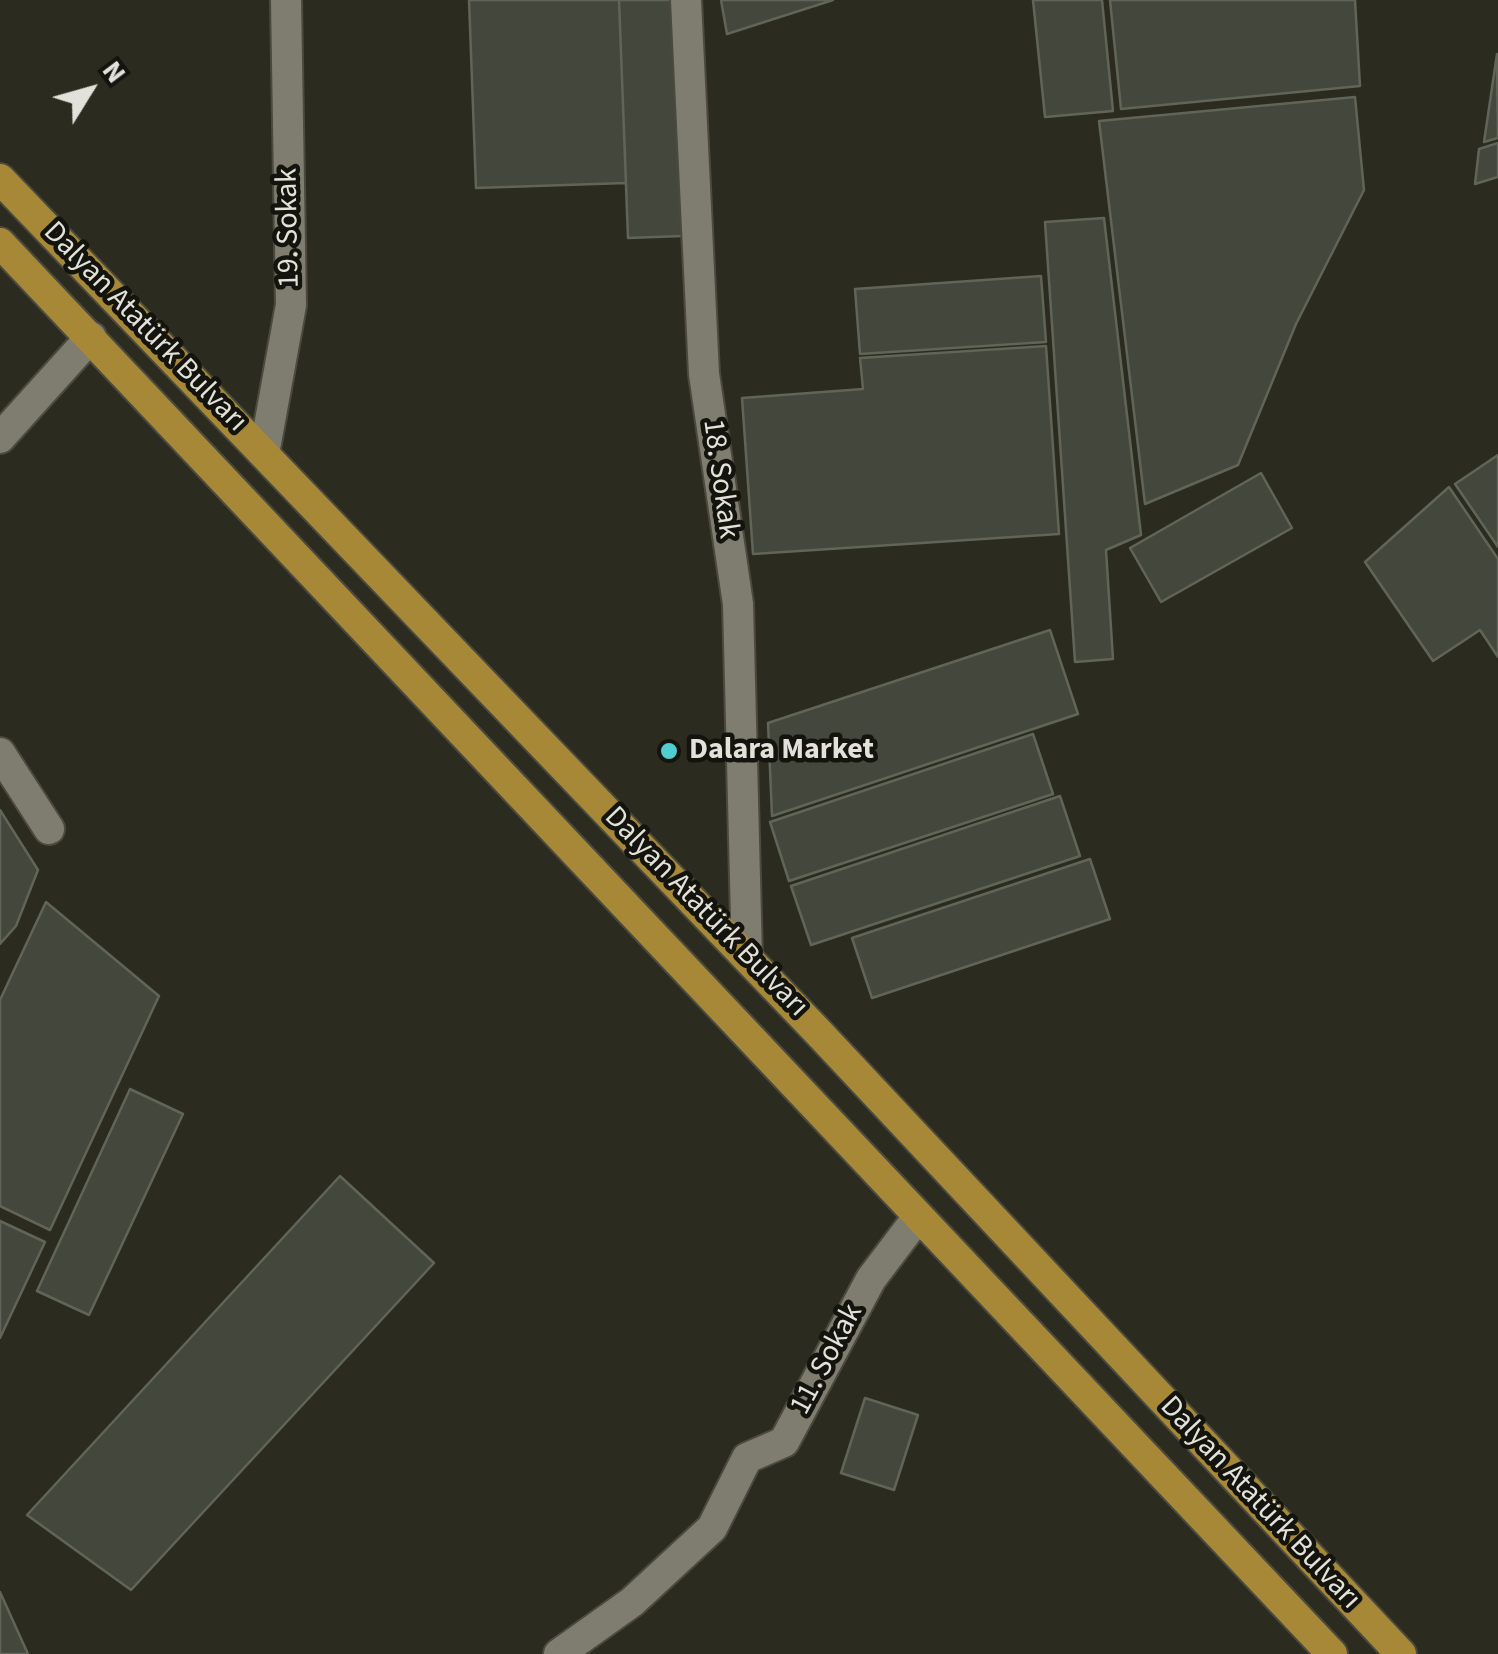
<!DOCTYPE html>
<html>
<head>
<meta charset="utf-8">
<style>
	body { margin:0 }
	#map { position:relative; width:1498px; height:1654px; overflow:hidden; background:#2c2b1f; font-family:"Source Sans 3",sans-serif }
	canvas { display:block }
	.north { position:absolute; left:40px; top:40px; width:100px; height:100px; -webkit-text-stroke:8px #14140e; paint-order:stroke; rotate:53deg; font-size:28px; font-weight:700; line-height:40px; text-align:center; color:#e3e2da }
	.north::after { content:''; display:block; margin:auto; width:35px; height:45px; background:#e3e2da; clip-path:polygon(50% 0,100% 100%,50% 72%,0 100%) }
</style>
</head>
<body>
<div id="map">
<canvas width="1498" height="1654"></canvas>
<div class="north">N</div>
</div>
<script>
const context = document.querySelector('canvas').getContext('2d');
context.lineJoin = 'round';
function fillPath(path, color) {
  context.fillStyle = color;
  context.fill(path, 'evenodd');
}
function stroke(path, color, width, dash) {
  context.strokeStyle = color;
  context.lineWidth = width;
  context.lineCap = dash ? 'butt' : 'round';
  context.setLineDash(dash || []);
  context.stroke(path);
}
function drawText(font, color, halo, rows, align = 'center') {
  context.font = font + ' "Source Sans 3",sans-serif';
  context.lineWidth = 9;
  context.setLineDash([]);
  context.textBaseline = 'middle';
  context.strokeStyle = halo;
  context.fillStyle = color;
  for (const [text, x, y, turn = 0] of rows) {
    context.save();
    context.translate(x, y);
    context.rotate((+turn || 0) * Math.PI / 180);
    context.textAlign = isNaN(turn) ? turn : align;
    if (halo) context.strokeText(text, 0, 0);
    context.fillText(text, 0, 0);
    context.restore();
  }
}
const building = new Path2D(`
	M469,0H619L626,183L476,188Z
	M619,0H674L683,236L628,238Z
	M721,0H833L727,34Z
	M1033,0H1102L1113,111L1045,117Z
	M1110,0H1355L1360,86L1121,109Z
	M1497,54L1498,138L1484,142Z
	M1355,97L1364,190L1296,324L1238,465L1145,504L1099,121Z
	M1498,143V177L1475,184L1479,149Z
	M1104,218L1141,535L1106,550L1113,659L1075,662L1045,222Z
	M1041,276L1046,342L860,354L855,289Z
	M1046,346L1059,534L753,554L742,398L863,389L860,358Z
	M1498,455V547L1455,484Z
	M1261,473L1292,528L1161,602L1130,548Z
	M1449,487L1498,559V657L1480,630L1433,661L1365,562Z
	M1050,630L1078,714L772,816L768,723Z
	M1033,734L1053,794L789,881L770,822Z
	M1060,796L1080,856L811,945L791,886Z
	M0,810L38,870L16,926L0,944Z
	M1090,859L1110,919L872,998L852,938Z
	M46,902L159,996L50,1230L0,1206V1000Z
	M130,1089L183,1114L89,1315L37,1291Z
	M340,1176L434,1263L131,1590L27,1515Z
	M0,1221L45,1242L0,1338Z
	M865,1398L918,1415L894,1490L841,1473Z
	M0,1592L28,1654H0Z`);
fillPath(building, '#44483c');
stroke(building, '#606558', 2.5);
const minor = new Path2D(`
	M686,0L704,374L738,604L747,957
	M0,438L91,337
	M264,454L291,305L286,0
	M0,753L49,829
	M559,1654L632,1602L712,1528L747,1458L784,1442L871,1279L918,1217`);
const major = new Path2D(`
	M0,179L819,1033L1401,1654
	M0,243L1332,1654`);
stroke(minor, '#4b4a3f', 34);
stroke(major, '#4b4a3f', 34);
stroke(minor, '#7e7d6f', 30);
stroke(major, '#a68837', 30);
for (const [x, y, r, color] of [
	[669,751,10,"#51ccd1"]
]) {
  const dot = new Path2D();
  dot.arc(x, y, r, 0, 2 * Math.PI);
  context.fillStyle = color;
  context.fill(dot);
  stroke(dot, '#14140e', 4);
}
drawText('30px', '#e3e2da', '#14140e', [
	["19. Sokak",290,228,-91],
	["Dalyan Atatürk Bulvarı",144,328,46],
	["18. Sokak",719,479,82],
	["Dalyan Atatürk Bulvarı",705,913,46],
	["11. Sokak",828,1360,-62],
	["Dalyan Atatürk Bulvarı",1259,1504,47]
]);
drawText('bold 30px', '#e3e2da', '#14140e', [
	["Dalara Market",689,751]
], 'left');
</script>
</body>
</html>
